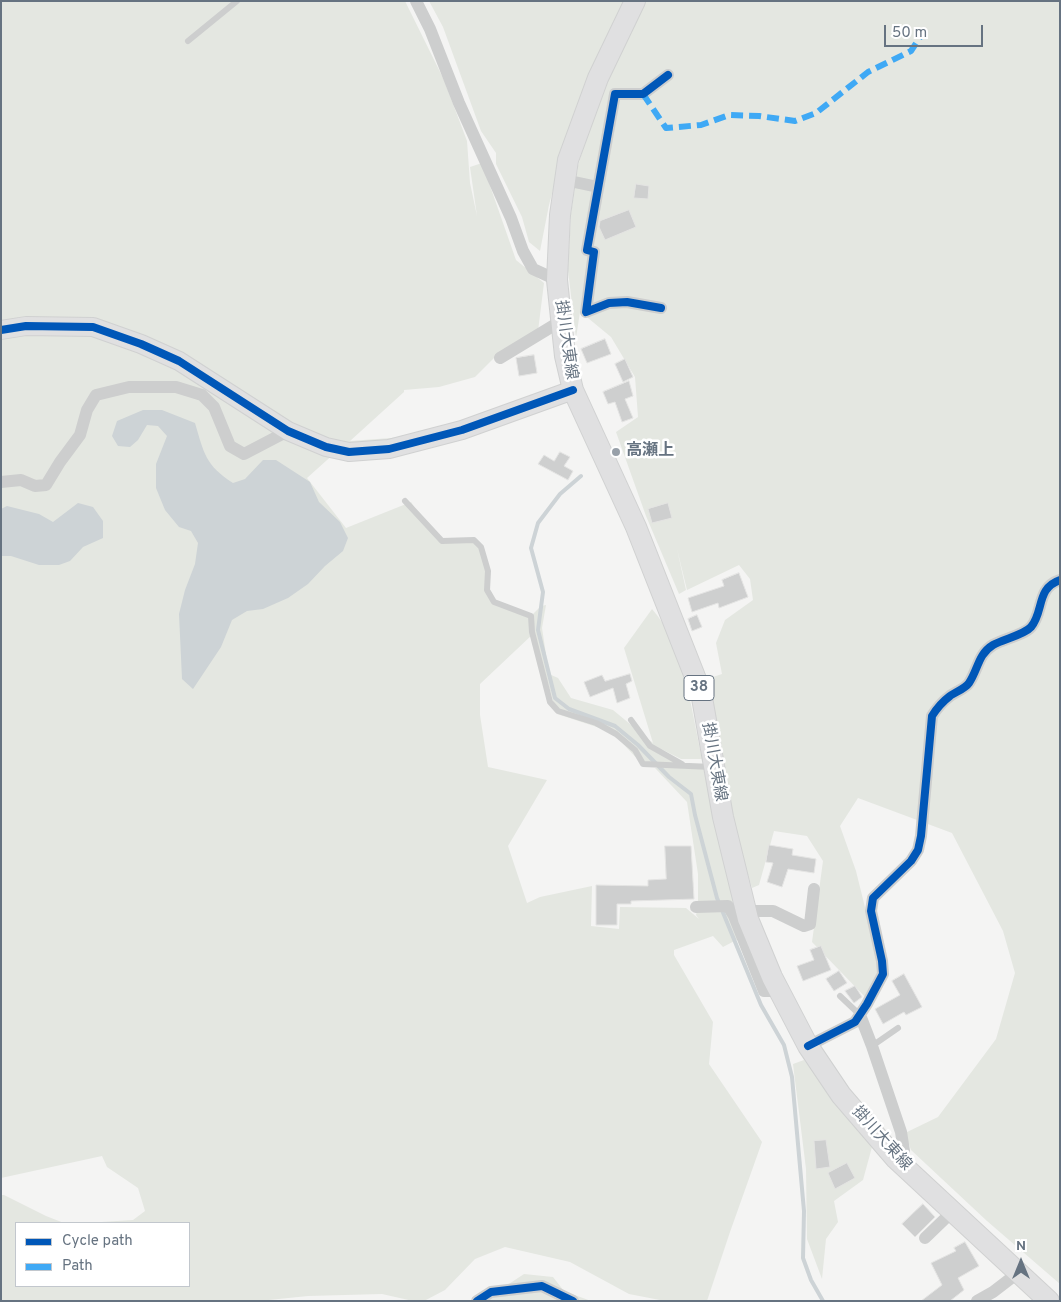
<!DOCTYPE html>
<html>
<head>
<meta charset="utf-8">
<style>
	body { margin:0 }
	#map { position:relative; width:1061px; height:1302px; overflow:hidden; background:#f4f4f3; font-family:Overpass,sans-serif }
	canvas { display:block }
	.frame { position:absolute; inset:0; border:2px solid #667381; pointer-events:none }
	.legend { position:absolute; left:15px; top:1222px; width:175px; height:65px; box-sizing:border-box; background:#fff; border:1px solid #c2c7cd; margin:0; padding:6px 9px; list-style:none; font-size:15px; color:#667381 }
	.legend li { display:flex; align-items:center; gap:10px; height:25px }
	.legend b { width:25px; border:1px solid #c2c7cd }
	.north { position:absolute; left:996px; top:1237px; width:50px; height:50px; -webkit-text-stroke:4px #fff; paint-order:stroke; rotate:0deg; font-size:14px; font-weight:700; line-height:20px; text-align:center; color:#667381 }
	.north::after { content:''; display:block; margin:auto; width:18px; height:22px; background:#667381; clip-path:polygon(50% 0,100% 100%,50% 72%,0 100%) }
	.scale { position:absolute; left:884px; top:25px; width:99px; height:22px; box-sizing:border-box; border:2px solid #667381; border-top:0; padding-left:6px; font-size:15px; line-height:18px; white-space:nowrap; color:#667381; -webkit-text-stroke:4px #fff; paint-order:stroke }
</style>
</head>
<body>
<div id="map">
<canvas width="1061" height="1302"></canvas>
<div class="frame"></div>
<ul class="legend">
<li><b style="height:6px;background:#0057b8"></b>Cycle path</li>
<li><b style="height:6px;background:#3fa9f5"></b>Path</li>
</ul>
<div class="north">N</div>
<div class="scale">50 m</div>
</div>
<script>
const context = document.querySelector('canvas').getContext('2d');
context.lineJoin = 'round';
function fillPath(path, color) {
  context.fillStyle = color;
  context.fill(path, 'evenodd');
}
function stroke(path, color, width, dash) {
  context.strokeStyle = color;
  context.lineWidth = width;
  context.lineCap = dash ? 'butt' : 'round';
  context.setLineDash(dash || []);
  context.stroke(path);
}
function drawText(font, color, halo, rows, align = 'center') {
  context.font = font + ' Overpass,"Noto Sans JP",sans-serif';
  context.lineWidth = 5;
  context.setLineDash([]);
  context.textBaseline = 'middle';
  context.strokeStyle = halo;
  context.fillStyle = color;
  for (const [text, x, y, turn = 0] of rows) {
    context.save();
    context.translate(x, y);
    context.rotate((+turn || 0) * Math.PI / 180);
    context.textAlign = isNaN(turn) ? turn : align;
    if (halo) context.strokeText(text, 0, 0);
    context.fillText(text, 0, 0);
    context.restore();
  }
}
fillPath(new Path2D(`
	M1,1H405L444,80L467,141L470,183L477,216L470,167L482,163L516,260L544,283L538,331L499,353L475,377L439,387L404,390V392L350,441L404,437L354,446L346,443L307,478L346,528L411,502L429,529L442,541L474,540C493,559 479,587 494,602C500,607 522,612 531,616L541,606L546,605L542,628L549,674L558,678L571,698L613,710L653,743L624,648L652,609C684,644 692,713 702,759H681L661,749L686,766L642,764L612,732L557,714L533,634L480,684V715L488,767L547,780L508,846L527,903L540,897L592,886L591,926L619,929L620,907L686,908L699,919L696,915L698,907V874L687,802L655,768L709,767L742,937L723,947L713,936L674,950V955L713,1022L709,1064L762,1142L730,1232L707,1301H665L629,1294L570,1262L505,1247L475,1259L445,1290L424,1301H413L382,1294L308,1296L259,1301H1V1195H4L46,1216L64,1223H16V1286H189V1223H85L133,1220L145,1211L138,1188L107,1167L102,1156L1,1178Z
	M429,1H1060V1284L987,1221L911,1150L905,1133L938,1117L996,1039L1015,973L1003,931L952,833L858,798L840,826L856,871L881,972L866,998L812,942L823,861L807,836L774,831L759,885L752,888L737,839L707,679L722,674L716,643L725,620L753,600L750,579L739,565L687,590L677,549L686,590L679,594L646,516L616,432L638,417L635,377L611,337L588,318L589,253L576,338L568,270L571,214L578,166L593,113L564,149L549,205L540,251L529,242L522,217L496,164V153L481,131L443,27Z
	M804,1060L872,1147L863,1180L834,1201L838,1222L826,1239L822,1279L807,1239L806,1169L793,1064Z
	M524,1274L553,1277L564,1291L591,1301H483Z`), '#e4e7e1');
fillPath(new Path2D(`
	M143,410H162L195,423C204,453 205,465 233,483L245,479L263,460H276L310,482L319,502L340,522L348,538L343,551L325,566L308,584L288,598L263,609L247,611L232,620L221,647L193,689L182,679L179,614L185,590L195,564L198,543L191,531L179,527L165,510L156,488V464L167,436L158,426L147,425L138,440L130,447L118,446L112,436L117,421Z
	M78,503L93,507L103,521V538L83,547L70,561L59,565H39L11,556H1V509L7,506L39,514L53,522Z`), '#cdd3d6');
stroke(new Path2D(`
	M581,476L560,494L538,523L531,548L543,592L538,630L555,698L569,709L615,726L638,745L669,777L691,794L695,815L717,898L761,1005L784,1045L792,1077L804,1211L803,1258L811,1280L823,1301`), '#cdd3d6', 4);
const building = new Path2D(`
	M636,184L649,186L648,199L634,198Z
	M629,210L636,227L605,240L599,227L600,221Z
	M605,339L611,354L587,363L581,349Z
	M534,355L537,373L519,376L516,358Z
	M625,359L633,377L623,382L615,364Z
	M629,381L633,396L625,399L633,418L622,422L615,402L608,404L603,392Z
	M560,452L570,457L564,466L573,471L568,480L538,464L544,455L554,461Z
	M668,503L672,518L652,523L648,509Z
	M739,573L748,597L719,608L718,603L692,612L688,598L724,586L722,580Z
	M697,615L702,627L692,631L688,619Z
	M630,674L632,681L626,684L630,698L617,703L613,688L590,697L584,682L602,675L605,681Z
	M769,845L793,849L792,855L816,859L814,873L788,869L782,887L767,882L773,863L766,862Z
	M665,846H691L694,899L631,901V904H617V925H596V885L648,886V880L666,879Z
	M821,946L831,970L803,981L797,966L814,960L810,950Z
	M839,971L847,983L834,991L826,979Z
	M904,974L922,1007L906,1015L904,1012L883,1024L875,1009L900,995L892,981Z
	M855,986L862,997L854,1003L845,991Z
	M826,1140L830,1167L816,1169L814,1141Z
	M847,1163L855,1178L835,1189L828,1173Z
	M923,1204L935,1217L915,1237L902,1224Z
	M965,1242L979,1266L958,1278L964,1290L950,1301H921L942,1285L931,1263L956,1251L954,1248Z`);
fillPath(building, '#cecfcf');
stroke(building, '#e4e4e3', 1);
const secondary = new Path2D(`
	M1,330L26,326L93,327L141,344L179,361L288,431L326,447L349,452L389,449L462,430L573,390`);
const primary = new Path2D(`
	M635,1L598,78L568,160L560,215L557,280L565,356L573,390L636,527L701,692L723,817L748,919L772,977L808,1046L841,1095L896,1159L1049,1301`);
stroke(secondary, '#d0d1d1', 20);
stroke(primary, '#d0d1d1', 22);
stroke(new Path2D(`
	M188,41L237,1
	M405,501L442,541L474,540L481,547L488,571L487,590L494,602L531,616L532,632L550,702L558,711L596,723L616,734L635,750L643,764L712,767
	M631,720L650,746L682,764
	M840,996L860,1015
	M872,1046L898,1028`), '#cdcece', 6);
stroke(new Path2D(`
	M416,1L430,29L459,103L511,218L523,251L533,269L557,280
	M565,180L598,187
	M661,308L627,302L609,303L586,312L594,252L587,250L615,94H643L668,75
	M500,358L561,321
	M1,482L21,480L35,486L46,485L60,462L80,435L87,410L96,395L129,387H176L202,395L214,407L230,446L244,454L288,431
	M696,907L728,906L734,916L764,991H779
	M747,911H773L804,926L810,924L814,889
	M860,1015L872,1046L901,1132L904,1151L899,1161
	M808,1046L855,1022L867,1004L883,974L882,961L871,911L873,898L911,861L918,850L921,836L932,716C937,708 942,702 950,696C955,692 965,689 969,683C978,670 978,654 993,645C1003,639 1024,635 1031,627C1044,612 1036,588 1060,580
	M925,1238L953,1211
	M477,1301L491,1292L542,1286L573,1301
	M977,1301L993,1292L1019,1272`), '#cdcece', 12);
stroke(secondary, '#e0e0e1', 18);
stroke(primary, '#e0e0e1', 20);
stroke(new Path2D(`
	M643,94L666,128L701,125L729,115L759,116L795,121L816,113L868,72L911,51L924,31`), '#3fa9f5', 6, [12, 6]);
stroke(new Path2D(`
	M661,308L627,302L609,303L586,312L594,252L587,250L615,94H643L668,75
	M1,330L26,326L93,327L141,344L179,361L288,431L326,447L349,452L389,449L462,430L573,390
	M808,1046L855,1022L867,1004L883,974L882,961L871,911L873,898L911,861L918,850L921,836L932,716C937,708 942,702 950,696C955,692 965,689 969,683C978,670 978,654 993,645C1003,639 1024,635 1031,627C1044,612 1036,588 1060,580
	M477,1301L491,1292L542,1286L573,1301`), '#0057b8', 8);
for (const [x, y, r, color] of [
	[616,452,5,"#98a0a9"]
]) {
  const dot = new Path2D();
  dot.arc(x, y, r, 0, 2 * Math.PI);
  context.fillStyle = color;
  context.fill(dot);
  stroke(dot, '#fff', 2);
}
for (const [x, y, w] of [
	[699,688,30]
]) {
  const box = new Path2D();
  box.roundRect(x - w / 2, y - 12.5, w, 25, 4);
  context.fillStyle = '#fff';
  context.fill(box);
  stroke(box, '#667381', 1);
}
drawText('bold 15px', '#667381', null, [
	["38",699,688]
]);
drawText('16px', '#667381', '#fff', [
	["掛川大東線",565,340,82],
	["掛川大東線",713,762,80],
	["掛川大東線",881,1139,48]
]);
drawText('bold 16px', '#667381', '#fff', [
	["高瀬上",626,452]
], 'left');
</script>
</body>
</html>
